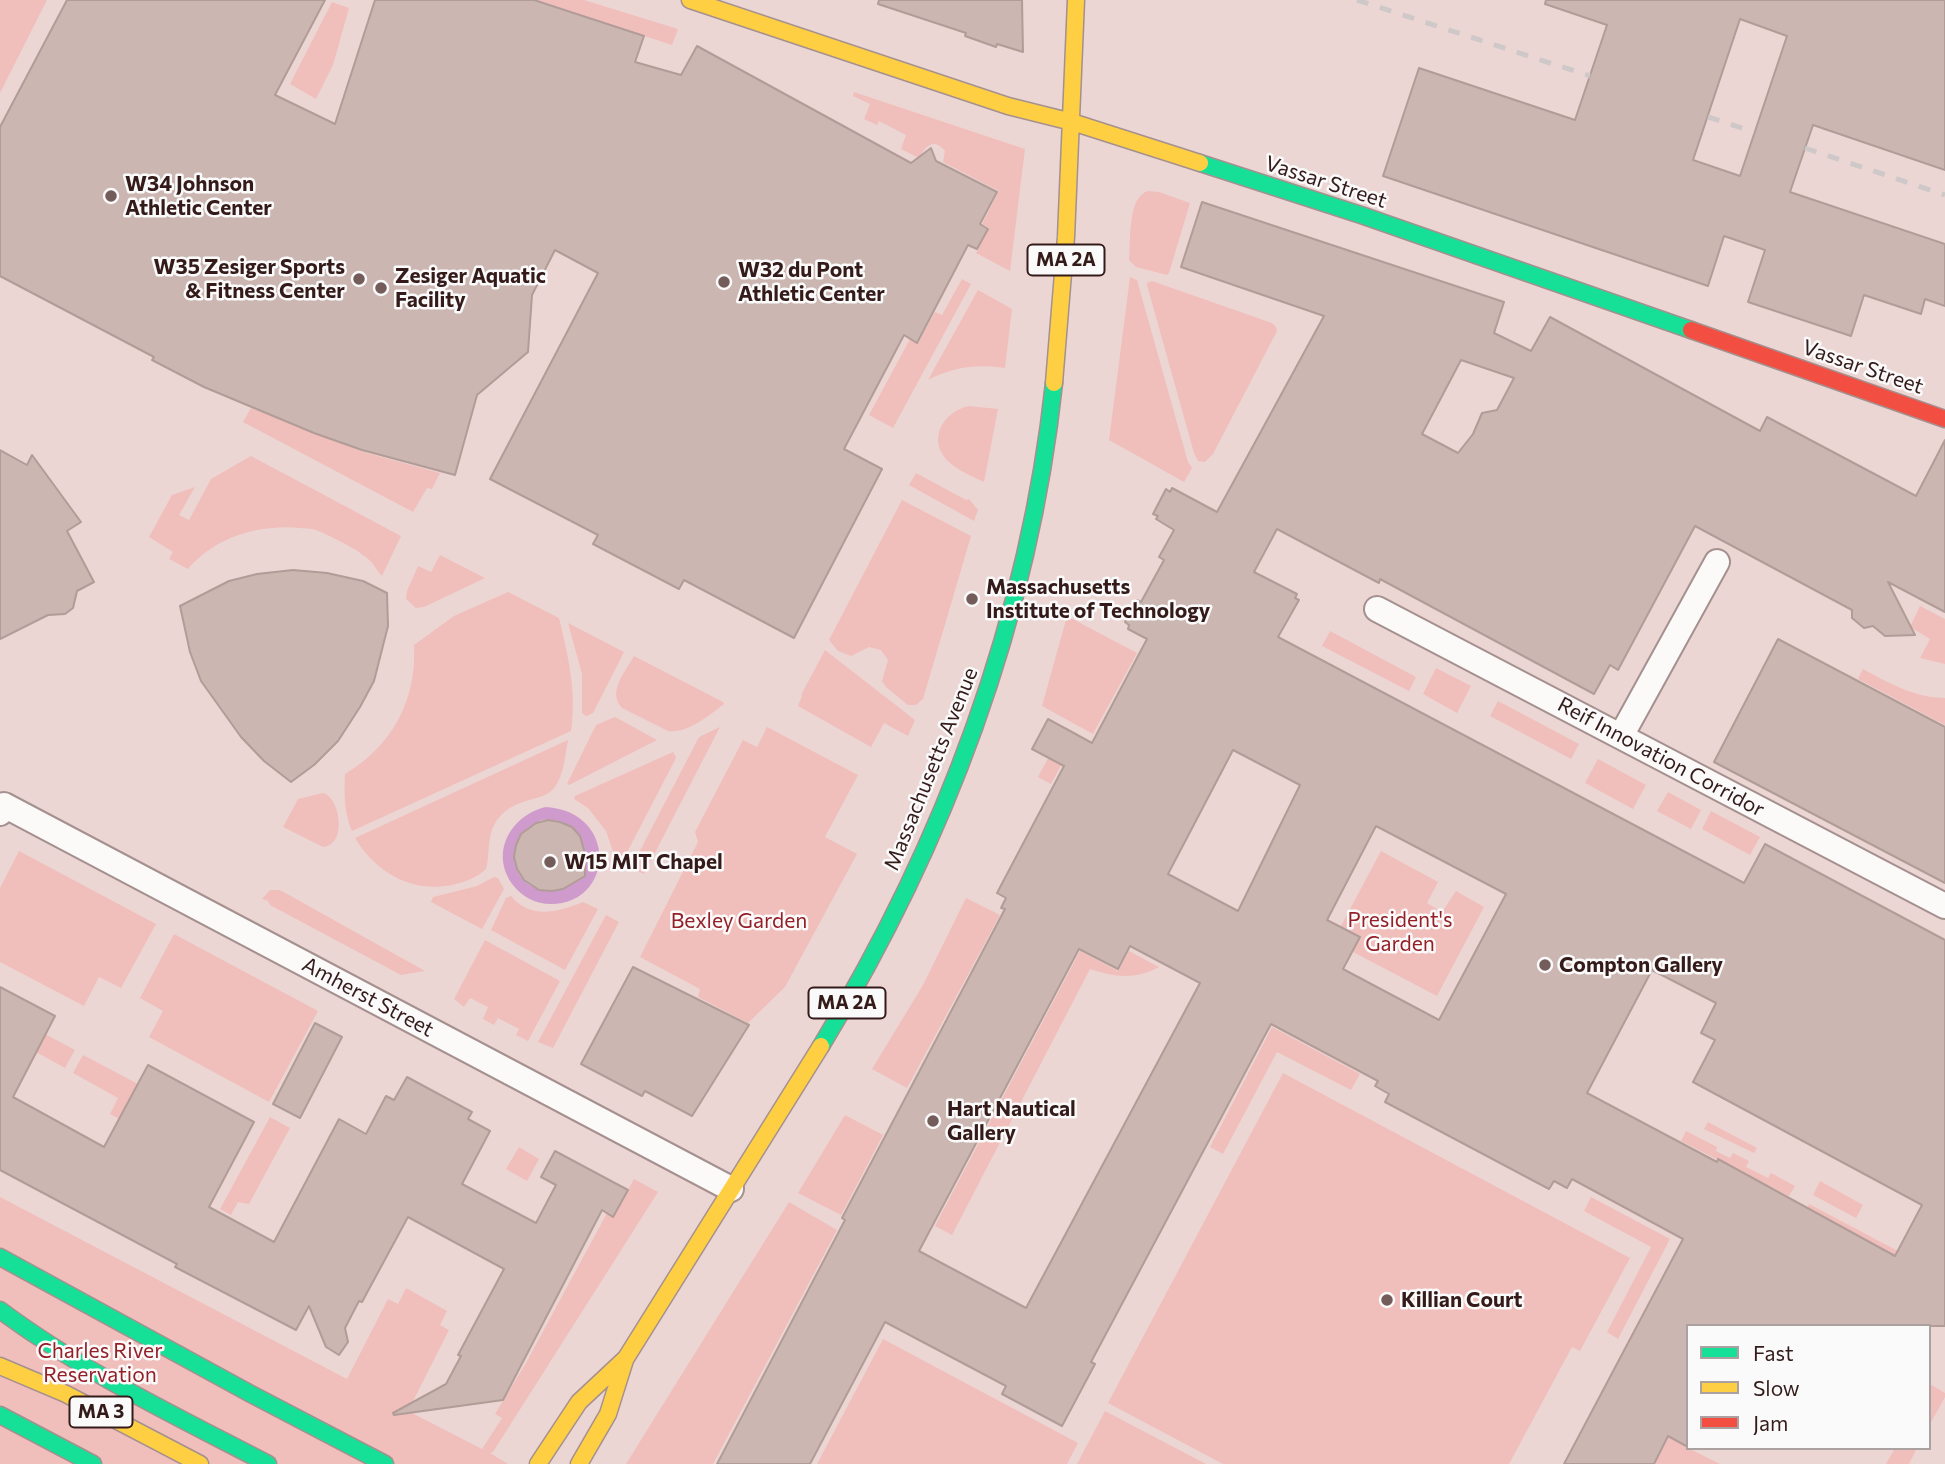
<!DOCTYPE html>
<html>
<head>
<meta charset="utf-8">
<style>
	body { margin:0 }
	#map { position:relative; width:1945px; height:1464px; overflow:hidden; background:#ecd6d4; font-family:Commissioner,sans-serif }
	canvas { display:block }
	.legend { position:absolute; left:1686px; top:1324px; width:245px; height:126px; box-sizing:border-box; background:#fafafa; border:2px solid #aba1a0; margin:0; padding:9px 12px; list-style:none; font-size:21px; color:#341b1a }
	.legend li { display:flex; align-items:center; gap:14px; height:35px }
	.legend b { width:35px; border:2px solid #aba1a0 }
</style>
</head>
<body>
<div id="map">
<canvas width="1945" height="1464"></canvas>
<ul class="legend">
<li><b style="height:9px;background:#16e098"></b>Fast</li>
<li><b style="height:9px;background:#ffcf43"></b>Slow</li>
<li><b style="height:9px;background:#f24e42"></b>Jam</li>
</ul>
</div>
<script>
const context = document.querySelector('canvas').getContext('2d');
context.lineJoin = 'round';
function fillPath(path, color) {
  context.fillStyle = color;
  context.fill(path, 'evenodd');
}
function stroke(path, color, width, dash) {
  context.strokeStyle = color;
  context.lineWidth = width;
  context.lineCap = dash ? 'butt' : 'round';
  context.setLineDash(dash || []);
  context.stroke(path);
}
function drawText(font, color, halo, rows, align = 'center') {
  context.font = font + ' Commissioner,sans-serif';
  context.lineWidth = 5;
  context.setLineDash([]);
  context.textBaseline = 'middle';
  context.strokeStyle = halo;
  context.fillStyle = color;
  for (const [text, x, y, turn = 0] of rows) {
    context.save();
    context.translate(x, y);
    context.rotate((+turn || 0) * Math.PI / 180);
    context.textAlign = isNaN(turn) ? turn : align;
    if (halo) context.strokeText(text, 0, 0);
    context.fillText(text, 0, 0);
    context.restore();
  }
}
fillPath(new Path2D(`
	M0,0H47L0,93Z
	M534,0H584L678,29L672,45Z
	M332,2L349,8L333,65L316,99L290,84Z
	M854,92L1025,149L1010,271L976,253L989,228L982,224L999,191L943,162L945,151C934,137 925,146 919,158L901,149L906,135L879,121L877,125L864,119L870,104L853,96Z
	M1148,191L1159,192L1190,203L1169,273L1167,275L1136,267L1129,260C1131,241 1127,197 1148,191Z
	M1130,277L1137,280L1188,462L1192,468L1184,482L1109,440Z
	M962,279L971,284L893,428L869,415L910,339L918,343L935,312L942,315Z
	M1152,281L1272,323L1276,327L1277,331L1213,454L1205,462L1198,461L1194,453L1147,285V283Z
	M978,290L1012,309L1005,368C976,364 954,367 928,380Z
	M969,406L998,409L984,482C972,476 951,468 943,455C929,434 947,410 969,406Z
	M251,408L367,453L440,473L432,489L427,488L413,512L243,422Z
	M251,456L401,536L382,576C378,572 375,567 373,564C363,551 328,535 316,530C311,528 305,529 300,528C259,524 215,537 188,569L169,559L173,552L149,537L172,495L195,487L179,515L189,520L211,479Z
	M916,473L966,500L969,499L978,510L974,521L909,485Z
	M902,500L971,536L923,699L916,705H908L886,687L882,681L888,660L881,650L869,647L851,656L838,651L829,640Z
	M440,555L485,578L424,607L416,608L406,599L407,591L418,566L431,572Z
	M508,592L559,618C568,656 577,691 571,731L352,831C344,813 344,793 345,774C392,746 417,700 414,645L454,616Z
	M1920,606L1945,619V664L1920,658L1930,639L1910,627Z
	M1067,616L1137,653L1093,734L1042,706Z
	M568,623L624,652L593,713L586,716L582,713V674Z
	M1330,631L1416,677L1409,691L1322,646Z
	M825,650L915,720L908,736L884,723L871,747L798,706L802,696L801,695Z
	M634,656L723,702L724,704C710,715 687,734 668,731L622,708C607,692 625,672 634,656Z
	M1436,668L1471,686L1457,713L1423,694Z
	M1863,669C1889,683 1915,698 1945,698V725L1858,679Z
	M1498,701L1579,744L1571,759L1490,716Z
	M615,717L657,740L569,785L567,784L596,725Z
	M720,727L644,874L631,868L699,737Z
	M767,727L858,775L825,837L857,854L785,987L748,1023L698,997L700,989L640,957L698,842L695,832L743,740L757,747Z
	M1065,727L1078,734L1051,784L1038,777Z
	M568,740C565,755 564,776 554,788C541,804 511,795 494,825C487,839 490,854 486,869C476,878 465,882 452,885C412,893 376,873 355,838Z
	M673,752L676,757L675,760L623,860H616L606,831L588,808L574,799L575,796Z
	M1598,759L1646,785L1633,809L1585,783Z
	M1668,792L1701,810L1691,829L1657,811Z
	M323,793C340,797 348,845 323,847L283,827L298,799Z
	M1711,811L1760,837L1750,855L1702,829Z
	M19,851L156,924L121,988L99,977L84,1006L0,962V888Z
	M1381,851L1438,882L1427,903L1442,912L1456,891L1484,907L1437,996L1353,952L1361,936L1345,928L1337,943L1333,941Z
	M494,877L498,878L504,889L482,929L431,902L433,897L477,886Z
	M270,890H280L425,971L401,975L270,905L268,901L262,899Z
	M511,896C531,920 558,912 583,902L598,909L565,970L491,930L506,898Z
	M966,898L1000,915L907,1088L872,1069L923,985Z
	M606,915L619,922L553,1048L538,1042Z
	M174,934L318,1011L269,1102L149,1037L163,1011L140,998Z
	M485,940L560,981L528,1041L516,1035L519,1029L498,1018L494,1025L483,1019L488,1007L470,998L464,1007L454,999Z
	M1080,951L1118,971L1129,951L1159,967C1136,980 1113,977 1090,969L952,1235L935,1226Z
	M1272,1027L1360,1074L1351,1090L1277,1052L1223,1154L1210,1147Z
	M45,1034L75,1050L65,1068L36,1052Z
	M83,1055L138,1084L119,1119L110,1114L118,1098L73,1073Z
	M1283,1073L1630,1258L1580,1351L1572,1347L1509,1464H1223L1108,1403Z
	M845,1115L883,1135L841,1215L798,1193Z
	M270,1117L290,1128L249,1204L238,1202L231,1215L220,1209Z
	M1708,1122L1757,1148L1754,1153L1704,1129Z
	M1686,1131L1717,1147L1716,1151L1730,1158L1733,1153L1749,1161L1746,1167L1768,1178L1771,1173L1795,1186L1789,1196L1681,1141Z
	M519,1147L539,1159L527,1181L506,1169Z
	M634,1179L658,1192L493,1452L490,1453L508,1464H0V1197L347,1379L388,1299L398,1304L406,1288L447,1311L440,1325L449,1330L408,1411L482,1449L502,1418L495,1414L526,1363L607,1213L614,1216Z
	M1820,1181L1863,1205L1856,1218L1813,1195Z
	M1591,1197L1670,1239L1618,1339L1607,1332L1651,1247L1584,1211Z
	M789,1202L837,1230L713,1464H626Z
	M1809,1204L1898,1251L1895,1256L1807,1209Z
	M883,1339L1078,1443L1067,1464H817Z
	M1930,1384L1945,1393V1397L1929,1426Z
	M1105,1411L1206,1464H1077Z
	M1674,1426L1688,1433V1448L1720,1464H1654Z
	M1895,1448H1917L1909,1464H1886Z`), '#f0bebb');
fillPath(new Path2D(`
	M546,807C619,812 614,904 551,904C536,904 522,897 513,885C489,853 511,815 546,807ZM542,820C600,814 596,899 544,890C535,889 526,884 521,877C505,854 518,829 542,820Z`), '#ce9bcc');
const building = new Path2D(`
	M67,0H325L275,95L335,124L375,0H534L644,36L635,62L681,75L697,46L911,163L931,148L936,161L997,192L980,224L988,229L977,249L968,245L917,343L904,335L844,449L882,469L794,638L684,580L679,589L593,544L598,535L490,479L598,273L555,250L532,295L528,352L477,395L455,475L362,450L314,433L204,387L152,360L154,357L0,276V127Z
	M879,0H1022L1023,52L997,44L996,47L965,36L966,33L878,4Z
	M1546,0H1945V170L1813,125L1790,192L1945,244V306L1925,299L1921,314L1864,295L1851,336L1748,302L1765,250L1724,236L1708,286L1383,176L1419,68L1575,120L1607,25L1545,4ZM1740,19L1787,36L1740,176L1693,160Z
	M1202,202L1504,302L1494,333L1531,351L1550,317L1760,431L1767,417L1916,496L1945,440V612L1888,582L1915,635L1885,636L1873,626L1864,628L1852,618V610L1695,526L1618,670L1610,665L1594,694L1380,579L1379,583L1277,529L1254,572L1297,594L1295,598L1299,600L1278,637L1744,883L1765,844L1945,940V1326H1688V1447L1668,1436L1654,1464H1564L1683,1239L1572,1179L1567,1188L1554,1181L1549,1189L1385,1102L1389,1094L1375,1086L1378,1081L1271,1024L1091,1362L1095,1364L1062,1426L1002,1394L1006,1386L885,1322L810,1464H717L845,1220L842,1218L1005,909L1001,908L1006,898L997,893L1064,766L1032,749L1048,719L1092,743L1147,639L1128,629L1129,625L1125,622L1137,600L1141,602L1164,560L1159,557L1174,530L1156,519L1158,516L1153,514L1166,489L1170,492L1172,488L1217,512L1324,316L1181,267ZM1461,360L1514,378L1497,410L1482,413L1473,434L1458,453L1422,434ZM1233,750L1300,785L1238,911L1168,874ZM1376,826L1506,894L1439,1020L1343,969L1360,937L1327,920ZM1130,946L1200,983L1026,1308L919,1251L1079,949L1118,969ZM1652,970L1716,1003L1701,1033L1715,1040L1693,1082L1922,1205L1895,1256L1718,1159L1717,1162L1587,1093Z
	M0,450L27,465L32,455L81,522L67,531L94,582L77,591L73,608L65,614L48,615L0,639Z
	M293,570L327,573L363,581L387,593L388,626L374,681L360,707L338,741L314,765L291,782L264,761L241,737L201,681L190,652L180,606L229,581L257,574Z
	M1778,639L1945,727V883L1714,762Z
	M548,820L560,822L572,827L580,836L585,854V876L563,889L552,891L539,890L524,880L517,869L514,857L516,845L521,834L536,823Z
	M633,967L749,1025L692,1116L645,1091L642,1096L581,1064Z
	M0,987L55,1016L13,1097L104,1147L148,1065L254,1122L209,1207L274,1242L339,1119L366,1134L386,1096L394,1100L407,1077L472,1112L468,1119L490,1131L462,1184L536,1223L556,1185L541,1177L555,1151L628,1190L613,1217L602,1210L503,1400L394,1415L393,1413L446,1384L461,1356L458,1355L504,1269L408,1217L362,1302L359,1301L345,1328L348,1342L339,1355L326,1347L309,1306L296,1330L175,1267L177,1264L0,1170Z
	M315,1023L342,1037L300,1118L273,1104Z`);
fillPath(building, '#cbb6b1');
stroke(building, '#b19c97', 2);
const street = new Path2D(`
	M1377,609L1945,906
	M1621,736L1717,562
	M0,813L4,805L731,1189`);
const fast = new Path2D(`
	M1200,163L1364,216L1691,330
	M821,1046C944,844 1029,619 1054,383
	M0,1257L251,1394L385,1464
	M0,1310C83,1372 176,1416 268,1464
	M0,1415L93,1464`);
const slow = new Path2D(`
	M690,0L1008,106L1072,122L1200,163
	M1054,383L1066,237L1076,0
	M0,1366L66,1394L200,1464
	M538,1464L579,1402L626,1358L821,1046
	M579,1464L608,1414L625,1360`);
const jam = new Path2D(`
	M1691,330L1945,419`);
stroke(street, '#a4908e', 28);
stroke(fast, '#a4908e', 19);
stroke(slow, '#a4908e', 19);
stroke(jam, '#a4908e', 19);
stroke(street, '#fcf9f9', 24);
stroke(fast, '#16e098', 16);
stroke(slow, '#ffcf43', 16);
stroke(jam, '#f24e42', 16);
stroke(new Path2D(`
	M1357,0L1590,76
	M1708,117L1754,132
	M1805,148L1945,195`), '#cfc8c8', 5, [12, 12]);
for (const [x, y, r, color] of [
	[111,196,7,"#745c5b"],
	[359,279,7,"#745c5b"],
	[724,282,7,"#745c5b"],
	[381,288,7,"#745c5b"],
	[972,599,7,"#745c5b"],
	[550,862,7,"#745c5b"],
	[1545,965,7,"#745c5b"],
	[933,1121,7,"#745c5b"],
	[1387,1300,7,"#745c5b"]
]) {
  const dot = new Path2D();
  dot.arc(x, y, r, 0, 2 * Math.PI);
  context.fillStyle = color;
  context.fill(dot);
  stroke(dot, '#fafafa', 2.5);
}
for (const [x, y, w] of [
	[1066,260,77],
	[847,1003,77],
	[101,1412,63]
]) {
  const box = new Path2D();
  box.roundRect(x - w / 2, y - 15.5, w, 31, 5);
  context.fillStyle = '#fafafa';
  context.fill(box);
  stroke(box, '#341b1a', 2);
}
drawText('bold 19px', '#341b1a', null, [
	["MA 2A",1066,260],
	["MA 2A",847,1003],
	["MA 3",101,1412]
]);
drawText('21px', '#341b1a', '#fafafa', [
	["Vassar Street",1326,182,18],
	["Vassar Street",1863,367,19],
	["Reif Innovation Corridor",1661,757,28],
	["Massachusetts Avenue",931,769,-68],
	["Amherst Street",368,997,28]
]);
drawText('bold 21px', '#341b1a', '#fafafa', [
	["W34 Johnson",125,184],
	["Athletic Center",125,208],
	["W35 Zesiger Sports",345,267,"right"],
	["& Fitness Center",345,291,"right"],
	["W32 du Pont",738,270],
	["Athletic Center",738,294],
	["Zesiger Aquatic",395,276],
	["Facility",395,300],
	["Massachusetts",986,587],
	["Institute of Technology",986,611],
	["W15 MIT Chapel",564,862],
	["Compton Gallery",1559,965],
	["Hart Nautical",947,1109],
	["Gallery",947,1133],
	["Killian Court",1401,1300]
], 'left');
drawText('21px', '#941f27', '#fafafa', [
	["President's",1400,920],
	["Garden",1400,944],
	["Bexley Garden",739,921],
	["Charles River",100,1351],
	["Reservation",100,1375]
]);
</script>
</body>
</html>
